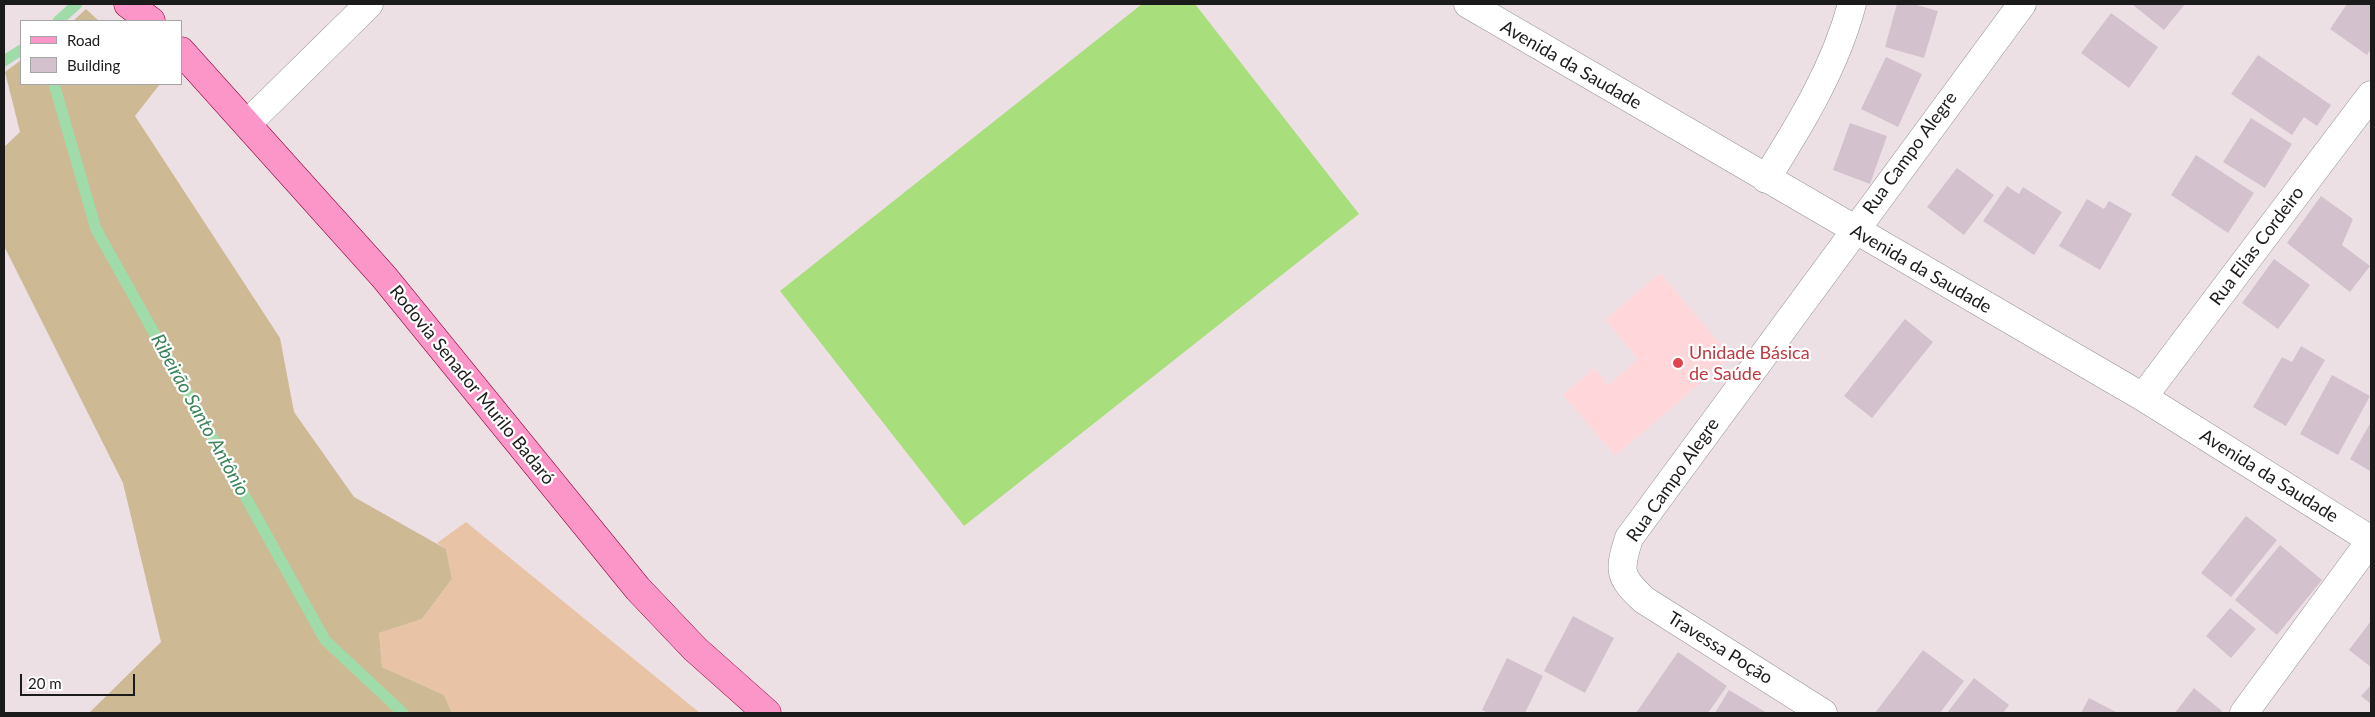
<!DOCTYPE html>
<html>
<head>
<meta charset="utf-8">
<style>
	body { margin:0 }
	#map { position:relative; width:2375px; height:717px; overflow:hidden; background:#ede0e5; font-family:Lato,sans-serif }
	canvas { display:block }
	.frame { position:absolute; inset:0; border:5px solid #1b1b1b; pointer-events:none }
	.legend { position:absolute; left:20px; top:20px; width:162px; height:65px; box-sizing:border-box; background:#fff; border:1px solid #a4a4a4; margin:0; padding:6px 9px; list-style:none; font-size:15px; color:#1b1b1b }
	.legend li { display:flex; align-items:center; gap:10px; height:25px }
	.legend b { width:25px; border:1px solid #a4a4a4 }
	.scale { position:absolute; left:20px; top:674px; width:115px; height:22px; box-sizing:border-box; border:2px solid #1b1b1b; border-top:0; padding-left:6px; font-size:15px; line-height:18px; white-space:nowrap; color:#1b1b1b; -webkit-text-stroke:4px #fff; paint-order:stroke }
</style>
</head>
<body>
<div id="map">
<canvas width="2375" height="717"></canvas>
<div class="frame"></div>
<ul class="legend">
<li><b style="height:6px;background:#fc96c9"></b>Road</li>
<li><b style="height:14px;background:#d3c1cd"></b>Building</li>
</ul>
<div class="scale">20 m</div>
</div>
<script>
const context = document.querySelector('canvas').getContext('2d');
context.lineJoin = 'round';
function fillPath(path, color) {
  context.fillStyle = color;
  context.fill(path, 'evenodd');
}
function stroke(path, color, width, dash) {
  context.strokeStyle = color;
  context.lineWidth = width;
  context.lineCap = dash ? 'butt' : 'round';
  context.setLineDash(dash || []);
  context.stroke(path);
}
function drawText(font, color, halo, rows, align = 'center') {
  context.font = font + ' Lato,sans-serif';
  context.lineWidth = 4.5;
  context.setLineDash([]);
  context.textBaseline = 'middle';
  context.strokeStyle = halo;
  context.fillStyle = color;
  for (const [text, x, y, turn = 0] of rows) {
    context.save();
    context.translate(x, y);
    context.rotate((+turn || 0) * Math.PI / 180);
    context.textAlign = isNaN(turn) ? turn : align;
    if (halo) context.strokeText(text, 0, 0);
    context.fillText(text, 0, 0);
    context.restore();
  }
}
fillPath(new Path2D(`
	M1660,273L1731,357L1615,456L1563,395L1594,368L1608,385L1638,359L1605,320Z`), '#ffd7da');
fillPath(new Path2D(`
	M466,522L700,713H452L444,695L382,667L379,633L422,619L452,579L446,549L437,543Z`), '#e9c3a5');
fillPath(new Path2D(`
	M86,9L99,21H73Z
	M21,60V84H160L135,116L280,338L294,412L354,497L446,549L452,579L422,619L379,633L382,667L444,695L452,713H89L161,642L123,483L4,246V147L20,132L5,72Z`), '#cdb994');
fillPath(new Path2D(`
	M1142,4H1195L1359,214L964,526L780,291Z`), '#a9de7d');
stroke(new Path2D(`
	M58,21L77,4
	M4,61L21,50
	M54,84L96,229L181,381L325,640L403,713`), '#a0dca9', 11);
fillPath(new Path2D(`
	M1897,4H1913L1938,11L1924,58L1885,47Z
	M2132,4H2185L2164,30Z
	M2347,4H2371V49L2367,55L2330,29Z
	M2111,13L2158,47L2129,88L2081,53Z
	M2258,55L2331,105L2317,126L2304,117L2292,135L2231,94Z
	M1886,57L1922,74L1898,127L1861,109Z
	M2251,118L2292,144L2265,188L2223,162Z
	M1850,123L1887,136L1870,184L1833,170Z
	M2196,155L2254,193L2228,233L2171,195Z
	M1957,168L1994,195L1964,235L1927,207Z
	M2007,186L2019,194L2023,187L2062,212L2034,255L1983,221Z
	M2321,196L2353,219L2342,245L2370,266L2350,292L2287,243Z
	M2087,199L2104,209L2109,201L2132,214L2100,270L2059,246Z
	M2274,259L2310,285L2278,329L2242,303Z
	M1905,319L1933,342L1872,418L1844,396Z
	M2301,346L2325,360L2286,426L2253,407L2282,357L2292,362Z
	M2332,375L2370,396L2338,455L2300,434Z
	M2371,422V468L2370,471L2350,459Z
	M2246,516L2277,540L2231,597L2201,573Z
	M2280,545L2322,580L2277,635L2235,600Z
	M2230,608L2256,629L2231,658L2206,636Z
	M1573,616L1614,638L1585,693L1544,671Z
	M2371,621V667L2349,650Z
	M1923,650L1964,681L1940,713H1875Z
	M1678,652L1727,686L1708,713H1636Z
	M1507,658L1543,676L1525,713H1488L1482,710Z
	M1974,678L2009,705L2003,713H1947Z
	M2371,685V704L2361,696Z
	M2194,688L2222,711L2220,713H2175Z
	M1729,690L1767,713H1715Z
	M2089,698L2118,713H2081Z`), '#d3c1cd');
const minor = new Path2D(`
	M1468,4L2143,397L2371,540
	M248,123L369,4
	M1766,179C1801,123 1835,68 1852,4
	M2143,397L2371,95
	M1823,713L1644,600C1618,576 1619,570 1629,538L2022,4
	M2244,713L2371,540`);
const primary = new Path2D(`
	M128,4L151,21
	M181,51L384,277L638,589L695,649L767,713`);
stroke(minor, '#929292', 29);
stroke(primary, '#92003a', 29);
stroke(minor, '#fff', 28);
stroke(primary, '#fc96c9', 28);
for (const [x, y, r, color] of [
	[1678,363,6,"#e0444e"]
]) {
  const dot = new Path2D();
  dot.arc(x, y, r, 0, 2 * Math.PI);
  context.fillStyle = color;
  context.fill(dot);
  stroke(dot, '#fff', 2);
}
drawText('18px', '#1b1b1b', '#fff', [
	["Avenida da Saudade",1571,65,30],
	["Rua Campo Alegre",1910,153,-54],
	["Rua Elias Cordeiro",2257,246,-53],
	["Avenida da Saudade",1921,269,30],
	["Rodovia Senador Murilo Badaró",472,385,51],
	["Avenida da Saudade",2269,476,32],
	["Rua Campo Alegre",1673,480,-55],
	["Travessa Poção",1720,648,32]
]);
drawText('18px', '#be3a42', '#fff', [
	["Unidade Básica",1689,353],
	["de Saúde",1689,374]
], 'left');
drawText('italic 19px', '#3a845a', '#fff', [
	["Ribeirão Santo Antônio",200,415,61]
]);
</script>
</body>
</html>
